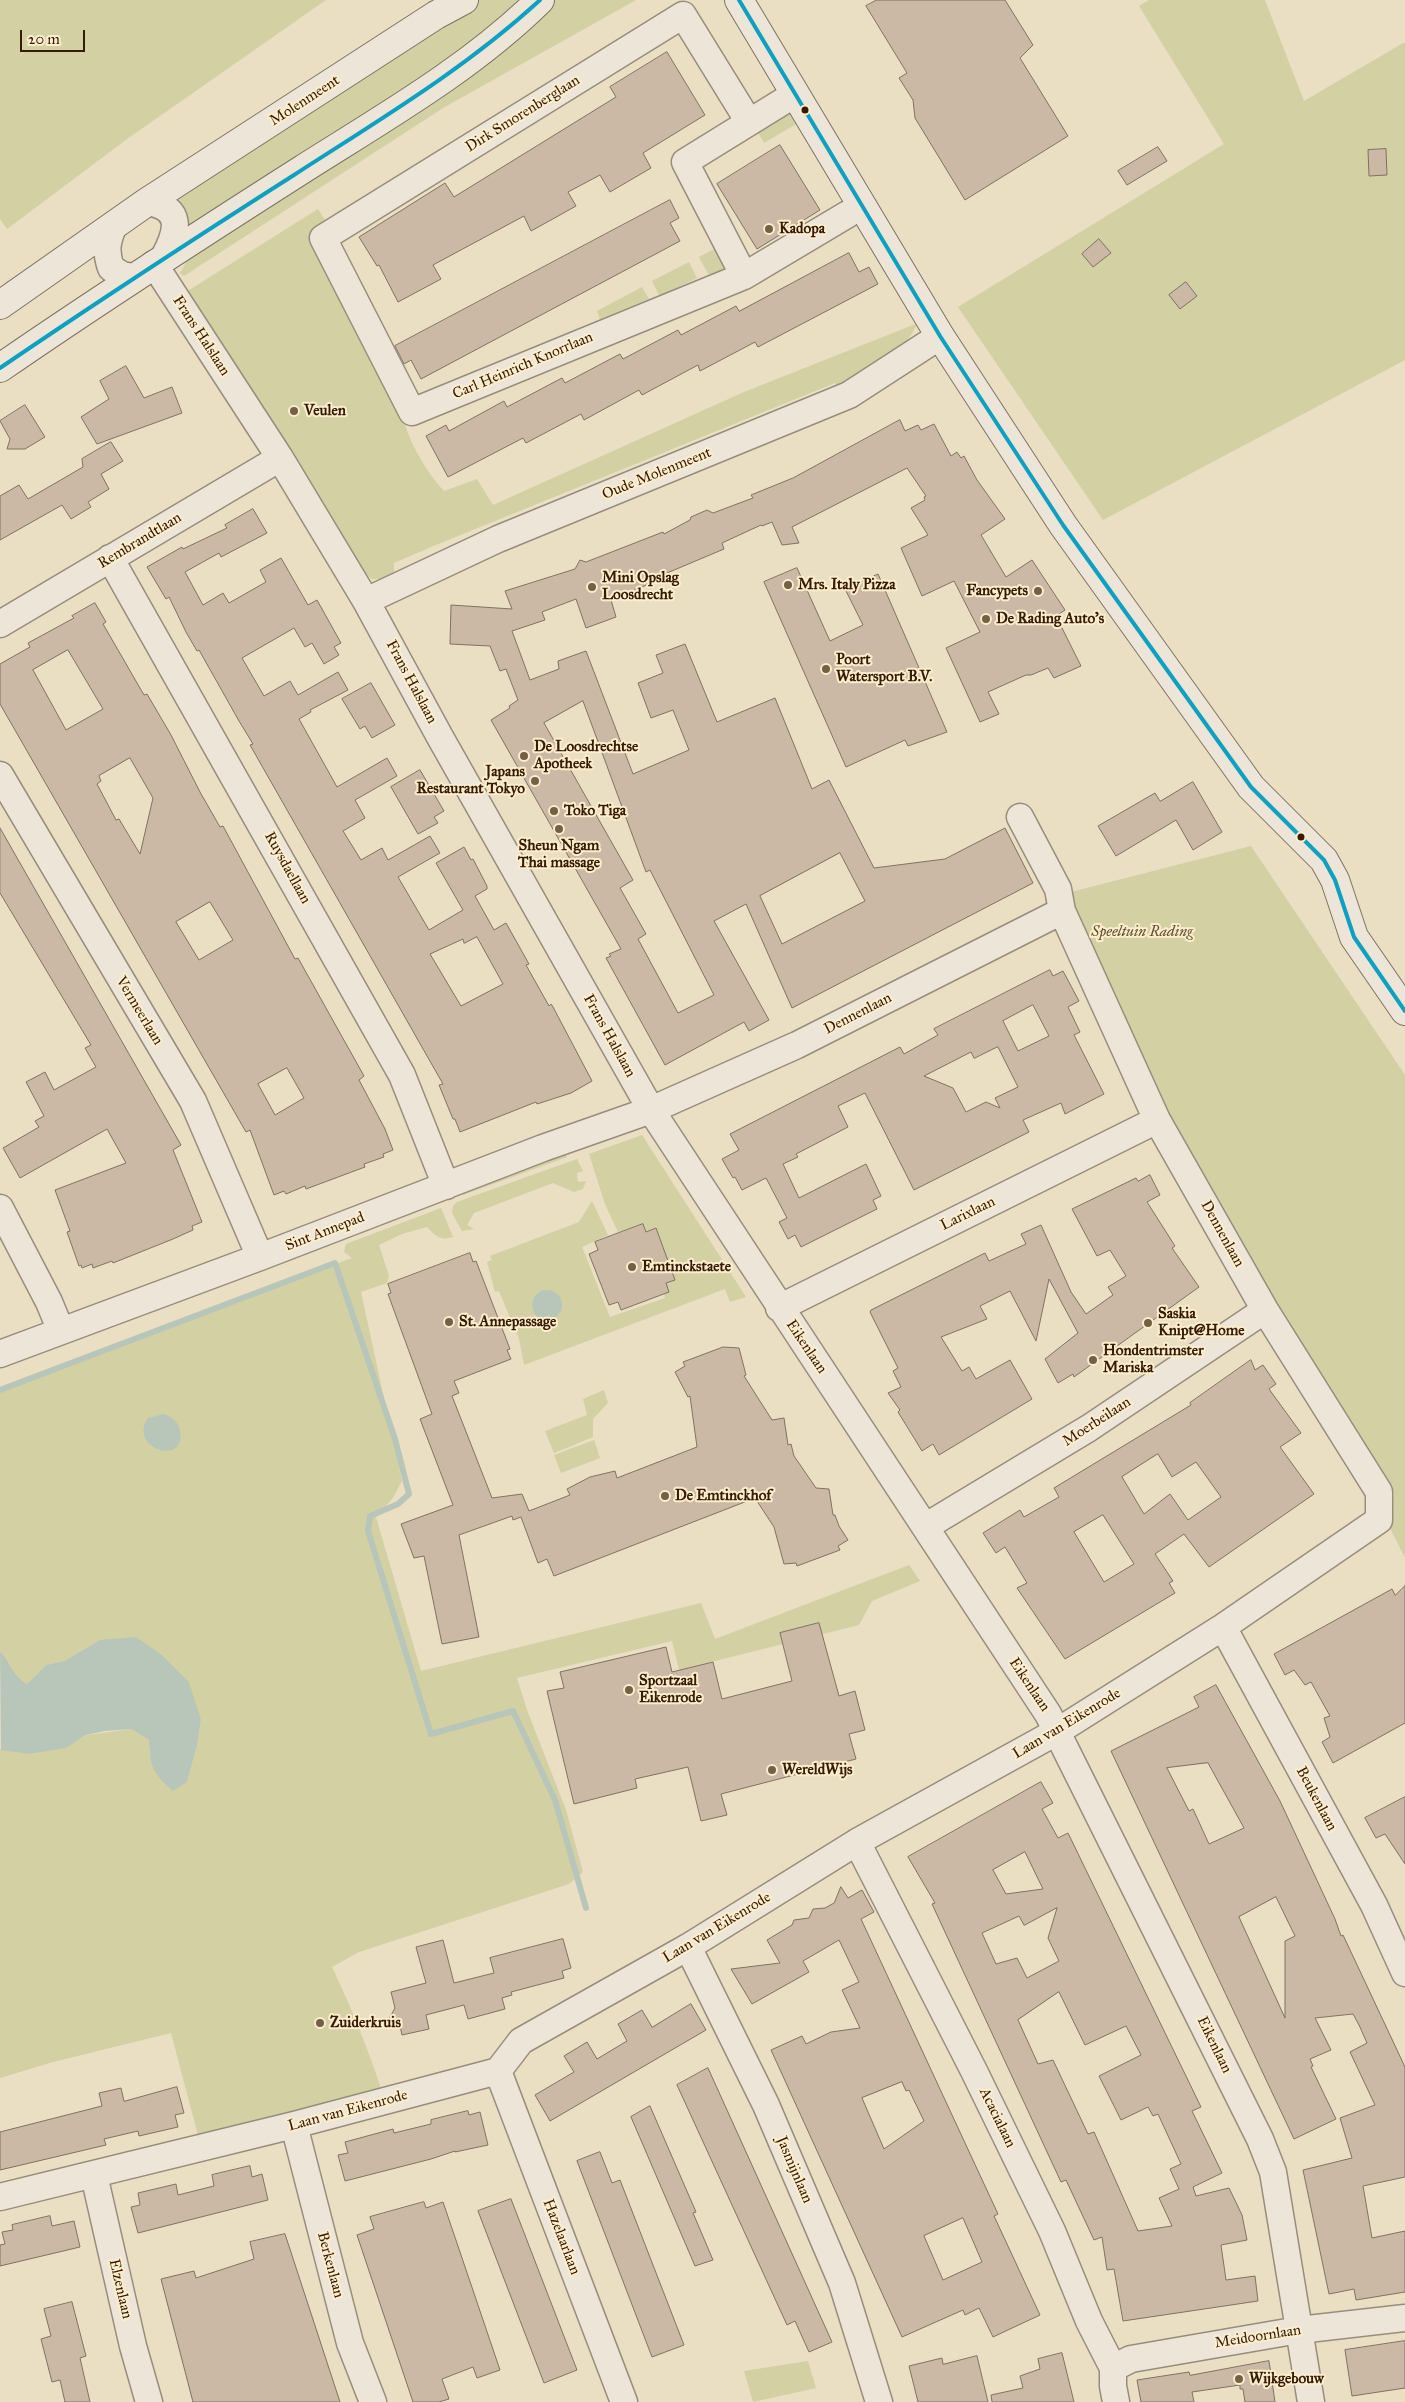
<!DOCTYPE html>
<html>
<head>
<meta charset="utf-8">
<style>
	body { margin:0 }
	#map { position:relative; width:1405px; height:2402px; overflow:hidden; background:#eadec3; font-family:"IM FELL Great Primer",serif }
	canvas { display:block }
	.scale { position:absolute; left:20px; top:30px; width:65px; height:22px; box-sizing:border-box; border:2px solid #351a04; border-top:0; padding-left:6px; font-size:15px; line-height:18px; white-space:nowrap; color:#351a04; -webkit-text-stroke:4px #fcedcd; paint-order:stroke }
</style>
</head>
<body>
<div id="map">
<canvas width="1405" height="2402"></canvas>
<div class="scale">20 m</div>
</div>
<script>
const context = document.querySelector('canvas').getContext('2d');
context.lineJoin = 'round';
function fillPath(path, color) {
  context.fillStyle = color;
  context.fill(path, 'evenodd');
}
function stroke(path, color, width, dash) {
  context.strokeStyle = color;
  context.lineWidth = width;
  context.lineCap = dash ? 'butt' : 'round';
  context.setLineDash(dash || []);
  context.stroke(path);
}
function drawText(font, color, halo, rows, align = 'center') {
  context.font = font + ' "IM FELL Great Primer",serif';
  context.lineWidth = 4;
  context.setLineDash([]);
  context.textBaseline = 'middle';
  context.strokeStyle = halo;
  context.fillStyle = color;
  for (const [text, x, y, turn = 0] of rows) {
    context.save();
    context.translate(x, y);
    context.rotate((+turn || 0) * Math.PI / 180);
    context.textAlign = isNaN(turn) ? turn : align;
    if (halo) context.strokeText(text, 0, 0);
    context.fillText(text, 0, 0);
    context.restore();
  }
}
fillPath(new Path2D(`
	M0,0H326L127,139L7,229L0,219Z
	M479,0H529L472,47L186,235L163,199Z
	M549,0H636L443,108L184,276L180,273L192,252Z
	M1149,0H1265L1304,101L1405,42V360L1103,520L958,307L1224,144L1139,6Z
	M788,111L796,124L764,143L756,129Z
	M318,209L328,225L313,238L311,243L403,417C409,443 426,471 444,491L477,479L493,505L744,392L918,323L905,345L839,392L835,383L431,547L394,563V573L387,579H372L361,570L186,292Z
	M718,247L728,271L712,281L699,257Z
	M689,262L697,278L660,297L652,281Z
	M642,287L649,299L600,319L597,311Z
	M1251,846L1405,1075V1558L1390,1528L1393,1516L1394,1493L1386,1477L1348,1423L1276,1306L1163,1110L1063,894Z
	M642,1135L746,1297L730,1302L725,1289L524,1365L519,1339L499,1291L495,1292L487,1262L492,1260L490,1256L579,1222L592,1201L608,1235L582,1247L610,1317L665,1298L664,1294L669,1291L666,1283L675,1280L655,1228L646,1232L643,1224L618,1232L605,1204L589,1154Z
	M564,1150L567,1157L463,1195L461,1189Z
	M577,1159L583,1171L577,1173L578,1182L586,1181L583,1189L574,1192L553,1183L474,1213L467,1225L474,1229L462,1231L452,1213L453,1206L457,1202Z
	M441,1208L453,1237C440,1241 436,1236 427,1227L402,1234L379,1245L389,1276L387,1283L361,1292L402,1481L393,1498L376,1517L421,1671L701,1603L715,1639L909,1565L920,1581L872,1601L859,1625L679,1670L672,1641L517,1678L527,1710L566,1810L583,1872L569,1884L359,1952L332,1967C352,2009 369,2051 383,2095L199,2139L171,2033L53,2062L0,2078V1749L29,1754L66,1747L87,1735L131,1729L149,1740V1754L187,1782L197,1746L201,1720L100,1640L64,1661L46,1665L27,1684C13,1676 11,1663 0,1651V1391L352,1258L344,1252L346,1244Z
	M604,1390L608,1403L593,1419V1437L554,1453L545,1431L587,1415L583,1399Z
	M594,1440L600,1458L561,1473L554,1455Z
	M808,2361L816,2388L753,2402L744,2371Z`), '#d3d0a4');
fillPath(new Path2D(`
	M532 1305a15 15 0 1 1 30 0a15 15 0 1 1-30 0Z
	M164,1414C172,1417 178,1421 180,1430C187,1468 127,1448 148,1418Z
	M136,1637L162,1655L189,1682L201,1720L197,1746L187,1782L173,1791C154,1775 149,1766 149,1740L131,1729L105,1731L86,1735L66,1748L29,1754L1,1750L0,1651C11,1663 13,1676 27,1684L46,1665L64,1661L100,1640Z`), '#b8c6ba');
stroke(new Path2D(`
	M0,1390L335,1263L395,1439L409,1494L398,1504L370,1516L368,1531L431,1734L513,1711L555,1800L586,1908`), '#b8c6ba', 6);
const building = new Path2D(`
	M877,0H1005L1033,45L1020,58L1068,136L965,200L915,118L913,100L899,78L907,73L866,6Z
	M667,52L705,115L643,153L651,168L610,192L600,175L568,192L576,206L551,220L531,231L524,216L433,265L441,279L398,302L379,265L377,266L359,237L445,183L454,197L616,97L610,87Z
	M780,145L820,210L757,249L717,184Z
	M1158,147L1167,161L1127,185L1118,171Z
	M1386,149L1387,175L1369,176L1368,150Z
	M670,200L679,218L670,223L680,241L421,379L411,360L404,364L395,346Z
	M1099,239L1111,253L1093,267L1082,254Z
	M849,253L859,272L869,267L878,284L758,347L755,342L700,371L698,365L642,395L639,390L584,420L581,414L526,443L523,438L448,477L426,436L446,425L449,431L504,401L507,407L562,378L565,383L620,354L623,359L678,330L681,335L736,306L739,311Z
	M1186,282L1197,296L1180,309L1169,295Z
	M126,366L144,398L172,387L182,413L97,444L81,417L109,399L100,381Z
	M25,405L45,437L25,449H7L10,439L0,421Z
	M900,420L905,431L918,425L921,430L934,424L951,456L957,452L961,458L964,456L977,480L1005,519L981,535L1006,577L1032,560L1065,610L1056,616L1081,666L1054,678L1048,668L1031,675H1026L988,692L999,714L980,722L946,648L980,632L954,581L922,596L901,548L928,535L911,508L925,500L924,497L926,496L907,468L792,527L799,543L782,545L772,522L762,526L761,525L722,543L724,549L667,573L668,576L611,600L616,617L586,628L576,599L542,612L545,620L512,631L530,680L559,669L558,661L586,651L633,774L689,750L673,710L651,718L638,683L663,673L656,655L685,644L717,722L775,698L812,789L829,780L874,868L945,859L1005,828L1033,883L792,1008L746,904L714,921L769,1020L749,1031L744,1022L665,1065L606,958L611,956L609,954L621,949L491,720L510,708L509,706L518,700L506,669L500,671L490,646L450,644L451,605L512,609L505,591L575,569L580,560L586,562L663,532L664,534L690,520L691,517L707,510L713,513L753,498L751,495L793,478ZM583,701L646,872L650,870L714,995L678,1013L638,939L646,934L620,888L633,880L544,723ZM840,853L865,901L782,944L760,896Z
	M111,442L123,461L101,474L109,489L88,502L91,507L71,519L62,505L0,540V496L19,485L28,499L83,467L82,459Z
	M253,509L267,533L221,557L219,553L185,572L203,605L223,593L229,603L266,582L260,570L281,558L308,605L317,600L341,643L334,647L339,655L324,664L312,643L305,647L294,628L242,658L264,696L290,681L298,695L338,672L348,690L310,710L311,712L299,719L337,787L387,758L397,776L355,800L365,818L343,831L361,860L382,848L388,860L430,836L440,853L398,877L429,930L463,910L436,863L464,847L471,860L473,859L487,886V889L475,896L494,930L506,923L529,964L526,965L549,1006L551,1004L553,1007L592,1081L571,1093L537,1104L536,1102L460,1132L455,1119H453L439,1085L443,1084L250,745L253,744L239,721L199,650L197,651L186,632L169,597L166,599L147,567L182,547L183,549L227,528L225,525ZM477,937L503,984L461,1006L430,954L463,939L464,943Z
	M797,568L830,641L863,625L845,589L878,574L947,732L908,746L905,740L846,767L764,582Z
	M95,603L106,622L103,624L144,695L147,694L171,735L200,792L220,827L223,826L295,959L298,958L364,1076L359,1080L385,1129L393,1150L383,1154L384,1157L364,1164L365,1167L306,1189L305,1186L286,1194L284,1191L274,1195L250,1130L246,1132L0,704V664L30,647L28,643L74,618L72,616ZM68,650L103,709L66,730L33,670ZM130,758L153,798L140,854L119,819L116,820L97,784L101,781L99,776ZM210,902L233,940L199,960L176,922ZM287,1068L304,1098L275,1115L258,1084Z
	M371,683L395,725L372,738L365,726L360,729L342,699Z
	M420,770L444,811L434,817L438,823L418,834L391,787Z
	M1193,782L1222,832L1193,850L1176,820L1116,856L1098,826L1155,793L1160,801Z
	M0,828L181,1145L173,1150L202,1222L192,1226L193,1230L173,1239L113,1263L112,1261L93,1268L92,1264L82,1268L81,1265L79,1266L67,1232L70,1231L55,1190L126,1163L107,1129L20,1178L3,1148L39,1127L35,1121L44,1116L26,1082L45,1072L54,1090L96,1067L85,1048L91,1045L0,893Z
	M1050,970L1053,976L1063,971L1079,1001L1068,1007L1080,1032L1074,1035L1104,1094L1065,1114L1061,1103L1023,1120L1029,1132L914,1190L865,1093L838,1106L848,1127L796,1154L798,1157L783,1164L799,1198L866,1164L881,1196L873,1200L877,1209L801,1247L795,1235L788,1239L779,1222L787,1218L766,1178L742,1190L735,1177L733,1178L722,1159L739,1150L730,1134L900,1047L904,1054L938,1035L934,1029ZM1033,1005L1049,1036L1018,1051L1003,1021ZM998,1047L1018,1087L995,1098L1000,1108L986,1102L966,1112L953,1088L924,1076L971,1052L974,1058Z
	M1150,1175L1160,1195L1147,1202L1175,1246L1172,1248L1199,1287L1074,1377L1073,1374L1058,1383L1045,1359L1078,1333L1049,1279L1036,1341L1010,1291L980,1306L987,1319L941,1337L962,1371L969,1367L976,1379L1010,1360L1032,1399L939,1455L933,1444L922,1451L898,1412L900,1410L888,1393L901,1387L893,1371L898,1368L870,1312L871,1310L985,1253L989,1261L1026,1244L1021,1234L1041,1225L1071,1292L1086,1314L1113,1295L1108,1287L1126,1276L1110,1250L1097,1256L1072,1209L1136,1178L1138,1181Z
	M643,1224L646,1232L656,1228L675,1280L666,1283L669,1292L621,1310L618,1302L609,1305L589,1254L598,1250L595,1242Z
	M470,1253L473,1262L476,1261L510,1349L507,1350L511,1359L454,1381L459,1393L452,1396L492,1498L522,1494L529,1511L570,1495L567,1489L590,1477L615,1471L617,1478L697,1447L690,1396L688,1397L675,1372L685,1366L683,1362L723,1347L739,1348L746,1375L744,1376L772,1420L784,1418L788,1445L791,1444L794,1456L816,1488L829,1489L833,1515H835L839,1526L848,1540L838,1546L840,1550L797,1566L796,1563L784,1564L774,1527L755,1498L554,1576L547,1559L538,1563L521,1517L513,1520L512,1516L459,1535L479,1637L442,1644L424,1556L414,1558L401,1524L453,1505L420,1419L432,1414L388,1294L391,1293L388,1284Z
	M1251,1360L1255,1370L1263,1365L1276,1384L1269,1389L1301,1433L1280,1447L1314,1494L1209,1567L1184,1534L1155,1554L1173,1581L1169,1583L1175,1593L1065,1659L1017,1588L1027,1583L1005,1547L996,1553L983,1533L1020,1510L1024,1517L1059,1497L1054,1488L1191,1405L1190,1403ZM1158,1454L1172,1477L1196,1462L1221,1497L1188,1520L1170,1494L1144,1514L1122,1477ZM1103,1515L1134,1564L1104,1582L1074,1532Z
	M1405,1586V1723L1333,1763L1322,1742L1330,1737L1324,1718L1330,1716L1311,1682L1305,1685L1294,1670L1285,1675L1274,1654L1392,1589L1395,1595Z
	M819,1623L839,1696L855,1691L865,1730L849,1734L856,1759L721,1794L727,1815L701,1821L688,1767L635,1779L637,1788L574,1804L547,1691L564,1688L560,1672L666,1647L672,1672L713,1662L722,1699L792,1681L780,1633Z
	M1216,1685L1280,1801L1335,1919L1341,1936L1343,1935L1405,2067V2177L1363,2186L1372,2238L1405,2231V2292L1356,2300L1354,2289L1329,2294L1303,2170L1352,2158L1340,2118L1375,2105L1350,2052L1367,2043L1359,2025L1353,2014L1315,2018L1331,2050L1310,2059L1313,2066L1311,2067L1336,2119L1294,2139L1111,1751L1199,1707L1194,1697ZM1208,1763L1244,1828L1209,1844L1193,1809L1189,1811L1167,1768ZM1276,1897L1295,1936L1285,1941V2018L1239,1917Z
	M1041,1782L1053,1803L1042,1809L1058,1838L1068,1833L1201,2107L1192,2111L1222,2173L1193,2187L1196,2196L1229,2188L1242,2215L1247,2240L1221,2245L1226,2280L1255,2276L1258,2301L1123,2321L1114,2269L1107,2270L1102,2237L1094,2240L1066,2180L1061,2182L932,1904L935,1903L908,1857ZM1025,1852L1043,1889L1006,1894L993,1870ZM1057,1908L1048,1938L1059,1961L1027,1978L1017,1958L996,1964L982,1933L1019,1916L1024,1925ZM1059,1992L1085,2045L1126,2026L1141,2055L1099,2076L1121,2120L1148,2107L1153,2116L1158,2114L1181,2164L1170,2169L1179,2189L1159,2198L1172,2226L1138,2231L1094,2132L1088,2134L1053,2060L1038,2064L1018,2020Z
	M1405,1797V1864L1385,1834L1376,1838L1365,1818Z
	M841,1887L848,1898L862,1890L874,1912L861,1919L998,2214L994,2216L1040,2315L993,2337L979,2308L965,2315L963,2310L902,2337L771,2050L802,2036L806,2044L831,2032L860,2028L842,1990L859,1982L839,1940L803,1961L809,1972L752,2004L731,1969L780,1963L767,1940L792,1925L794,1920L809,1918L813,1909L825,1908L834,1903ZM902,2082L906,2091L909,2090L924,2121L884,2149L862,2098ZM963,2218L982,2262L943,2280L924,2236Z
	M563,1939L571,1968L562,1971L564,1978L511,1992L512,1995L502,1998L505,2009L468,2019L464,2005L426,2015L429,2029L402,2035L400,2026L389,2019L395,2008L391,1992L426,1983L416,1947L443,1940L454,1983L494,1973L490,1958Z
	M691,2004L706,2030L550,2121L535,2095L574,2072L564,2056L587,2042L597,2059L627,2041L618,2024L642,2010L652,2027Z
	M708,2068L832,2342L809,2352L795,2321L787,2325L677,2085Z
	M177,2087L184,2113L175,2115L178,2127L139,2136L138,2131L104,2139L106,2145L0,2170V2132L102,2106L99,2093L121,2088L124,2101Z
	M650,2106L696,2212L693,2213L713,2260L695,2266L631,2117Z
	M468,2111L469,2115L480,2112L488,2145L455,2152V2151L431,2159L345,2181L338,2155L348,2153L345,2142L393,2129L394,2133L431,2124V2120Z
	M600,2152L612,2183L620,2180L684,2345L652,2357L577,2161Z
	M250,2166L252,2177L262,2174L268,2200L138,2233L131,2207L140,2205L138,2193L176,2184L178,2195L214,2186L212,2175Z
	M511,2199L577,2370L544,2383L478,2211Z
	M424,2202L426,2208L443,2202L500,2370L477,2378L473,2367L442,2379L449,2399L439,2402H413L357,2235L374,2229L370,2217Z
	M50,2216L52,2226L74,2221L80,2247L0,2266V2245L5,2244L2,2232L13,2230L12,2225Z
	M285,2234L340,2402H193L161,2279L194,2271L196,2278L254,2259L250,2242Z
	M72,2302L86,2356L80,2358L90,2402H65L60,2380L52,2382L41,2339L51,2336L44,2309Z
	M1405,2341V2388L1352,2396L1345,2350Z
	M1062,2353L1074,2402H992L991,2395L1023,2388L1020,2376L1040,2369L1038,2359Z
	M977,2356L988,2402H918L909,2366L942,2358L943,2364Z
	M1269,2361L1275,2402H1245L1243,2389H1240V2385L1192,2392L1194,2402H1141L1137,2380L1189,2372L1190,2375Z`);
fillPath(building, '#cbb8a5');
stroke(building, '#7e7363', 1);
const minor = new Path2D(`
	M749,122L683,15L323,238L412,412L744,276L685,162L795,94
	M147,202C184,208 178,231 164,257
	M114,225C107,241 105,251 111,268L122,275L133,277
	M154,264L280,458L366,601L440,737L651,1110L1048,1714L1260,2139L1273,2172L1311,2402
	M744,276L848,214
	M110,558L402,1075L446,1186
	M366,601L498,539L849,395L940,336
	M0,624L280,458
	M0,775L193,1101L260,1257
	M1020,817L1058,889L1062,911
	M0,1208L49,1302L61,1331
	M779,1308L1157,1120
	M0,1354L260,1257L543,1148L651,1110L797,1045L1062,911L1157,1120L1265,1310L1379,1492V1520L1223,1627L1058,1731L857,1842L688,1947L521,2041L498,2071L294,2125L0,2197
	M925,1527L1089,1428L1265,1310
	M1223,1627L1374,1905L1405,1973
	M857,1842L974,2071L1052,2231L1089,2321L1113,2368V2386L1116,2402
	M688,1947L766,2105L842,2283L879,2402
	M498,2071L624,2402
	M294,2125L350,2343L373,2402
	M94,2175L133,2346L149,2402
	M1113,2368L1131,2359L1299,2330L1405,2318`);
const secondary = new Path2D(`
	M739,0L940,336L1063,525L1251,787L1324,860L1335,880L1354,937L1405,1011
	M0,305L147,202L436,15L464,0
	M0,368C100,299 201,234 303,169C385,117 471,68 540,0`);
stroke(minor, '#988d7c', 29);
stroke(secondary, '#7e7363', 30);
stroke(minor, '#ede6d8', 26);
stroke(secondary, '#ede6d8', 28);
stroke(new Path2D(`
	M739,0L940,336L1063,525L1251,787L1324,860L1335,880L1354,937L1405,1011
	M0,368C97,302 195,238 294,175C379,120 465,69 540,0`), '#0da0c0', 4);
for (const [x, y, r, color] of [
	[805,110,4.5,"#351a04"],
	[769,229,5,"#745f47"],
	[294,411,5,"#745f47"],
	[788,585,5,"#745f47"],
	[592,587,5,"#745f47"],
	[1038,591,5,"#745f47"],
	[986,619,5,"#745f47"],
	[826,669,5,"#745f47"],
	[524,756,5,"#745f47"],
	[535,781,5,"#745f47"],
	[554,811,5,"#745f47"],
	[559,829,5,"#745f47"],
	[1301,837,4.5,"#351a04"],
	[632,1267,5,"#745f47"],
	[449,1322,5,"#745f47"],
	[1148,1323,5,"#745f47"],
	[1093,1360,5,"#745f47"],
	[665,1496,5,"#745f47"],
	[629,1690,5,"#745f47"],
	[772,1770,5,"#745f47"],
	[320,2023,5,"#745f47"],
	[1239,2379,5,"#745f47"]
]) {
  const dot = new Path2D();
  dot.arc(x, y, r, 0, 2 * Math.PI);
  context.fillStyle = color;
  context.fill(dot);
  stroke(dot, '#fcedcd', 2);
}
drawText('15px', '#351a04', '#fcedcd', [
	["Molenmeent",305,101,-33],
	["Dirk Smorenberglaan",523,114,-32],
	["Frans Halslaan",201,336,57],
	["Carl Heinrich Knorrlaan",523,366,-23],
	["Oude Molenmeent",657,474,-22],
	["Rembrandtlaan",140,541,-31],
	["Frans Halslaan",411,682,62],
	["Ruysdaellaan",287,868,61],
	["Vermeerlaan",139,1011,59],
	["Dennenlaan",858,1014,-27],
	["Frans Halslaan",609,1036,61],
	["Larixlaan",968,1214,-26],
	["Sint Annepad",325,1232,-21],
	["Dennenlaan",1222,1234,61],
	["Eikenlaan",806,1347,56],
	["Moerbeilaan",1097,1422,-33],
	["Eikenlaan",1029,1685,56],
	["Laan van Eikenrode",1067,1724,-31],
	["Beukenlaan",1316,1799,62],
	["Laan van Eikenrode",717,1928,-31],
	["Eikenlaan",1214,2045,64],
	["Laan van Eikenrode",348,2111,-15],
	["Acacialaan",997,2118,64],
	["Jasmijnlaan",794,2170,67],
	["Hazelaarlaan",561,2237,69],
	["Berkenlaan",330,2265,75],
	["Elzenlaan",120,2289,77],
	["Meidoornlaan",1258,2337,-9]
]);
drawText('bold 15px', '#351a04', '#fcedcd', [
	["Kadopa",779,229],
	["Veulen",304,411],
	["Mini Opslag",602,578],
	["Loosdrecht",602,595],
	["Mrs. Italy Pizza",798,585],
	["Fancypets",1028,591,"right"],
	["De Rading Auto's",996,619],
	["Poort",836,660],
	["Watersport B.V.",836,677],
	["De Loosdrechtse",534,747],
	["Apotheek",534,764],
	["Japans",525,772,"right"],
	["Restaurant Tokyo",525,789,"right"],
	["Toko Tiga",564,811],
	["Sheun Ngam",559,846,"center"],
	["Thai massage",559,863,"center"],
	["Emtinckstaete",642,1267],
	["Saskia",1158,1314],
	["Knipt@Home",1158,1331],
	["St. Annepassage",459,1322],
	["Hondentrimster",1103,1351],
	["Mariska",1103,1368],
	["De Emtinckhof",675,1496],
	["Sportzaal",639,1681],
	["Eikenrode",639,1698],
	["WereldWijs",782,1770],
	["Zuiderkruis",330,2023],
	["Wijkgebouw",1249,2379]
], 'left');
drawText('italic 15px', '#5f4d2c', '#fcedcd', [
	["Speeltuin Rading",1142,932]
]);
</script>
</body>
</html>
